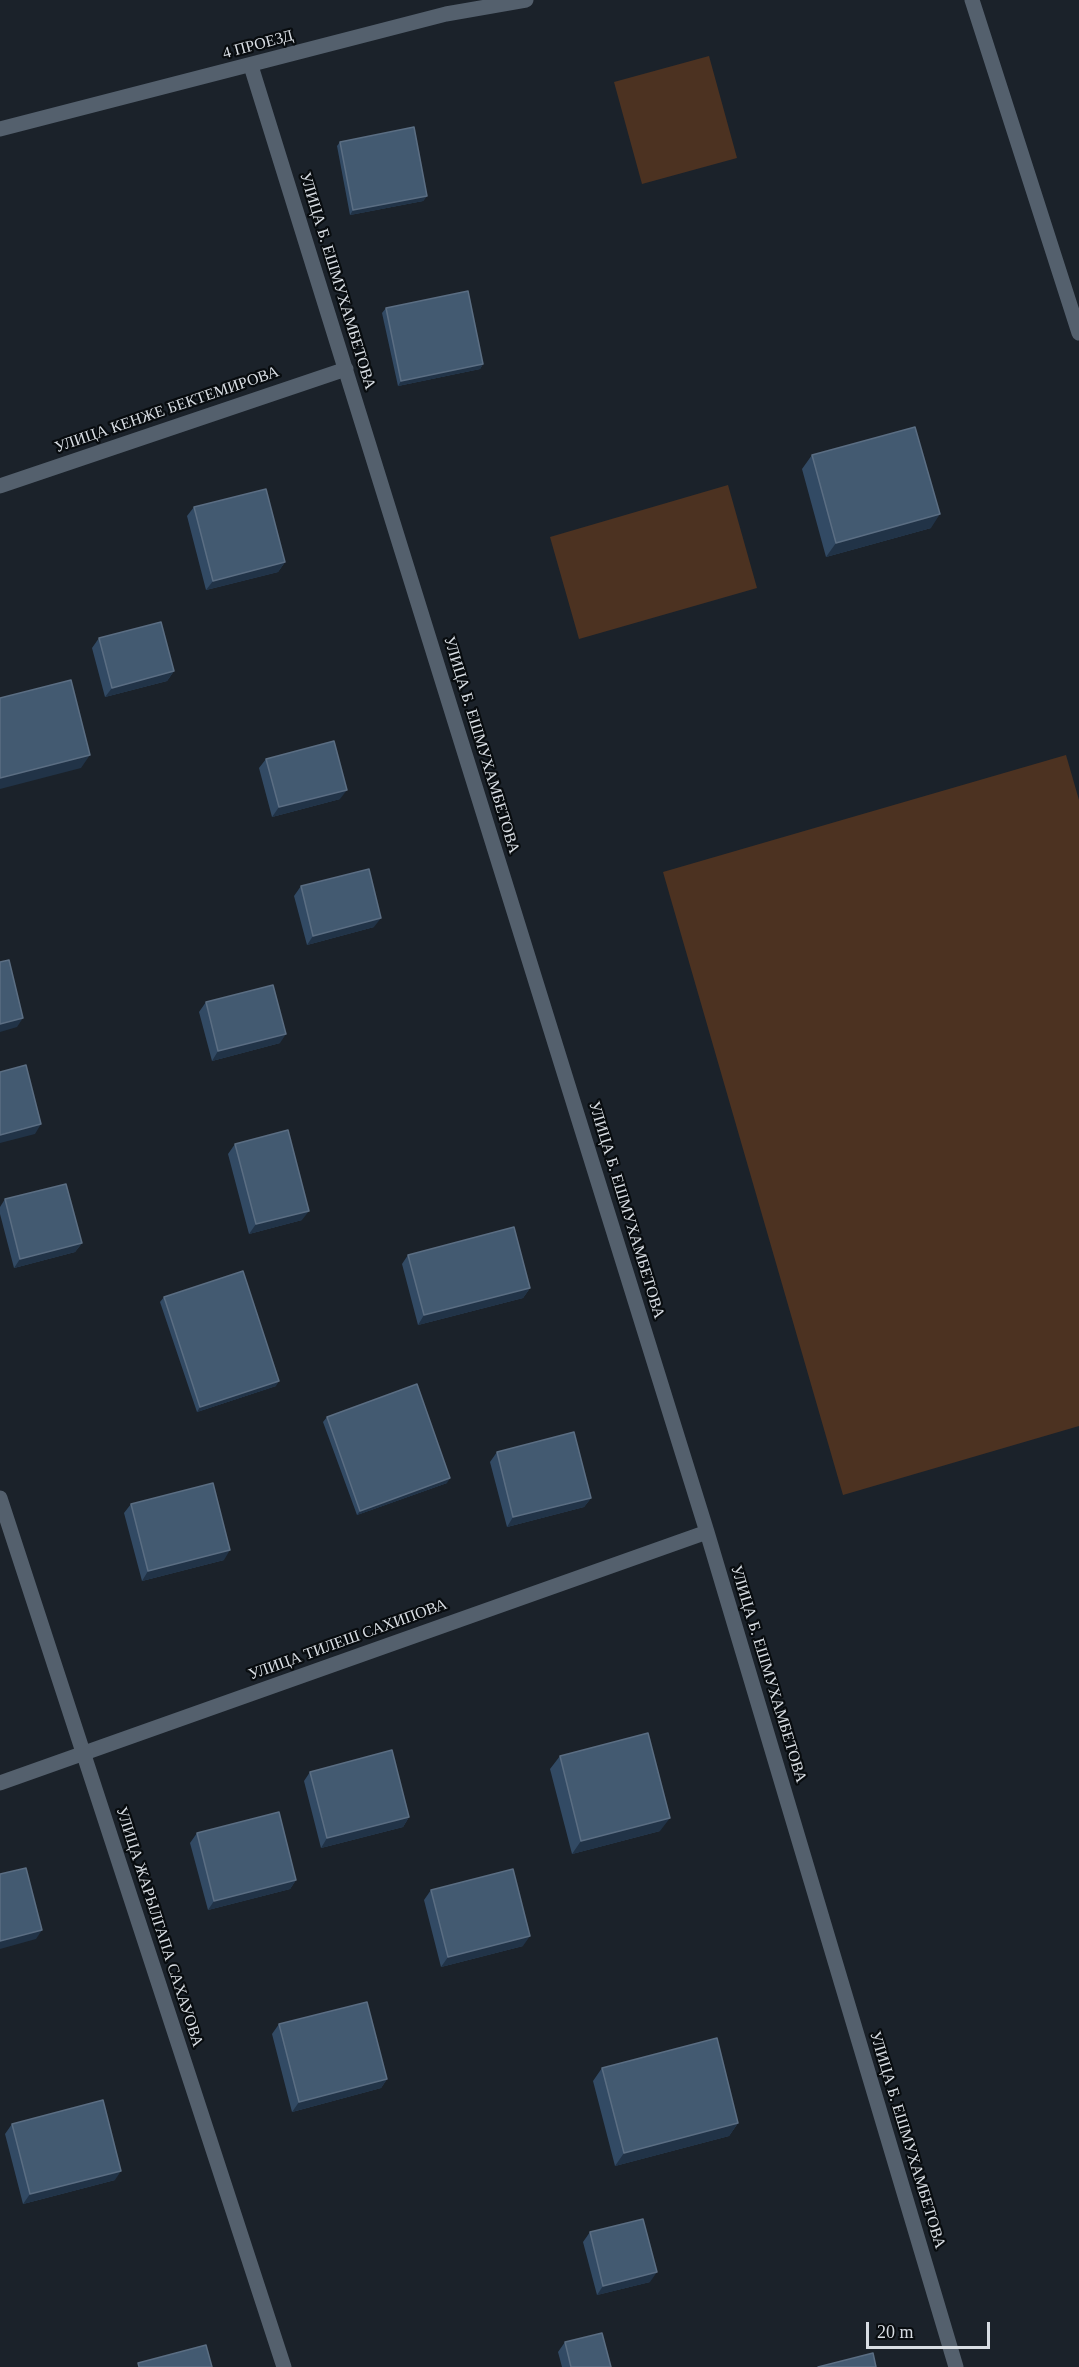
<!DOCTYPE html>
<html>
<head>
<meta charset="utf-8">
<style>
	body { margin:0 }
	#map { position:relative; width:1079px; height:2367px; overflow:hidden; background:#1b222a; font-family:Georgia,serif }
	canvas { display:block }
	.scale { position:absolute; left:866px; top:2322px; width:124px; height:27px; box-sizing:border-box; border:3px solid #d8dde3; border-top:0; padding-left:8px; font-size:18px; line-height:21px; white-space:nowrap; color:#d8dde3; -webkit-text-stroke:4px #080c0f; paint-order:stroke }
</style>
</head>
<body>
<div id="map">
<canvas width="1079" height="2367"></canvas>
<div class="scale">20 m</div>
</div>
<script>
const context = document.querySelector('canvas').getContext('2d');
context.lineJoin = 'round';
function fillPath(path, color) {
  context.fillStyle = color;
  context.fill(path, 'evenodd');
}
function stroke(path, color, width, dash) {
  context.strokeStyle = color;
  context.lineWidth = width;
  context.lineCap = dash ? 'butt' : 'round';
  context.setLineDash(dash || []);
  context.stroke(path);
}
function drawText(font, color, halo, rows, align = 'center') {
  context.font = font + ' Georgia,serif';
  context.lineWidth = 4.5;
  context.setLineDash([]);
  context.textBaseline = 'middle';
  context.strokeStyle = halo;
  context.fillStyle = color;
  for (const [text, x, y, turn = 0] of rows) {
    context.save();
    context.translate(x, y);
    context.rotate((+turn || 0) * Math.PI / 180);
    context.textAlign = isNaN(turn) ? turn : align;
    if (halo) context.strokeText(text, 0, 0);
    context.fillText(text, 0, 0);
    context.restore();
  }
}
fillPath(new Path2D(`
	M709,56L737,158L642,184L614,82Z
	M728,485L757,588L579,639L550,537Z
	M1066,755L1079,800V1426L843,1495L663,872Z`), '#4c3221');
stroke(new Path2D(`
	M972,0L1079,333
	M251,66L707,1532L956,2367
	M0,129L446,14L526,0
	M0,486L346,369
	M0,1498L284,2367
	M0,1783L707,1532`), '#54606d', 15);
fillPath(new Path2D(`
	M340,142L427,196L423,201L350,215L337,146Z
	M386,308L483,364L480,369L398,386L382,313Z
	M812,455L931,528L826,557L802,469Z
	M194,507L285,562L278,572L206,590L187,516Z
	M99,638L174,671L167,681L105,697L92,648Z
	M266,759L340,799L272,817L259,768Z
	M301,886L374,927L307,945L294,896Z
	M206,1002L280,1043L212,1061L199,1012Z
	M235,1144L302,1220L249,1234L228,1154Z
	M5,1199L82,1243L75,1252L14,1268L0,1214V1207Z
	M408,1255L530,1288L523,1298L418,1325L402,1264Z
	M164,1297L276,1386L197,1412L160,1302Z
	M327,1417L447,1483L357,1515L323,1422Z
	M497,1452L591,1498L584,1507L507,1527L490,1462Z
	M131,1504L224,1560L142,1581L124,1513Z
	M560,1756L660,1831L572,1854L550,1769Z
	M310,1772L409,1817L403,1827L321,1848L304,1781Z
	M197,1833L296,1880L290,1889L208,1910L190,1843Z
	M431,1890L523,1946L441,1967L424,1900Z
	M279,2024L387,2079L381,2088L292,2112L272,2034Z
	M602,2068L738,2123L729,2136L615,2166L593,2081Z
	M12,2124L115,2180L23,2204L5,2134Z
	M590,2232L650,2282L597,2295L583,2242Z
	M565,2342L611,2367H562L558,2352Z`), '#324a64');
fillPath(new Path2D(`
	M427,196L423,201L350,215L353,210Z
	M483,364L480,369L398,386L401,381Z
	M940,514L931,528L826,557L836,543Z
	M285,562L278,572L206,590L213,581Z
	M174,671L167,681L105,697L112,688Z
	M90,755L81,768L0,789V778Z
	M347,790L340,799L272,817L279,807Z
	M381,918L374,927L307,945L313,936Z
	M23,1018L17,1027L0,1032V1024Z
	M286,1034L280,1043L212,1061L218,1051Z
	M41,1124L35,1134L0,1143V1135Z
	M309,1211L302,1220L249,1234L256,1224Z
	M82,1243L75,1252L14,1268L20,1259Z
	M530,1288L523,1298L418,1325L424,1315Z
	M279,1381L276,1386L197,1412L200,1407Z
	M450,1478L447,1483L357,1515L360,1511Z
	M591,1498L584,1507L507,1527L513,1517Z
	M230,1550L224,1560L142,1581L148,1571Z
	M409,1817L403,1827L321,1848L327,1838Z
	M670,1818L660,1831L572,1854L581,1841Z
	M296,1880L290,1889L208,1910L214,1901Z
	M42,1930L36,1939L0,1949V1941Z
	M530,1936L523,1946L441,1967L448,1957Z
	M387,2079L381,2088L292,2112L299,2102Z
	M738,2123L729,2136L615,2166L624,2153Z
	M121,2171L115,2180L23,2204L30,2194Z
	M657,2272L650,2282L597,2295L603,2286Z`), '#213347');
const building = new Path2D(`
	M414,127L427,196L353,210L340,142Z
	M468,291L483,364L401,381L386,308Z
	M915,427L940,514L836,543L812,455Z
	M266,489L285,562L213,581L194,507Z
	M161,622L174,671L112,688L99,638Z
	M71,680L90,755L0,778V698Z
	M334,741L347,790L279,807L266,759Z
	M369,869L381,918L313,936L301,886Z
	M9,960L23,1018L0,1024V962Z
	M273,985L286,1034L218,1051L206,1002Z
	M26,1065L41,1124L0,1135V1072Z
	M288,1130L309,1211L256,1224L235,1144Z
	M66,1184L82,1243L20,1259L5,1199Z
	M514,1227L530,1288L424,1315L408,1255Z
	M243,1271L279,1381L200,1407L164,1297Z
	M417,1384L450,1478L360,1511L327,1417Z
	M574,1432L591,1498L513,1517L497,1452Z
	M213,1483L230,1550L148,1571L131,1504Z
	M648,1733L670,1818L581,1841L560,1756Z
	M392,1750L409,1817L327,1838L310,1772Z
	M279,1812L296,1880L214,1901L197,1833Z
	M26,1868L42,1930L0,1941V1874Z
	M513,1869L530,1936L448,1957L431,1890Z
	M367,2002L387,2079L299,2102L279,2024Z
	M717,2038L738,2123L624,2153L602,2068Z
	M103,2100L121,2171L30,2194L12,2124Z
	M643,2219L657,2272L603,2286L590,2232Z
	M602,2333L611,2367H571L565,2342Z
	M206,2345L212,2367H139L138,2363Z
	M873,2353L876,2367H818Z`);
fillPath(building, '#435a71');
stroke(building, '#5b6e83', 1.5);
drawText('16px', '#d8dde3', '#080c0f', [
	["4 ПРОЕЗД",258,45,-15],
	["УЛИЦА Б. ЕШМУХАМБЕТОВА",337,281,73],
	["УЛИЦА КЕНЖЕ БЕКТЕМИРОВА",167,410,-19],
	["УЛИЦА Б. ЕШМУХАМБЕТОВА",481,745,73],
	["УЛИЦА Б. ЕШМУХАМБЕТОВА",626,1210,73],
	["УЛИЦА ТИЛЕШ САХИПОВА",348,1640,-20],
	["УЛИЦА Б. ЕШМУХАМБЕТОВА",768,1674,73],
	["УЛИЦА ЖАРЫЛГАПА САХАУОВА",159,1927,72],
	["УЛИЦА Б. ЕШМУХАМБЕТОВА",907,2140,73]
]);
</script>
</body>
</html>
